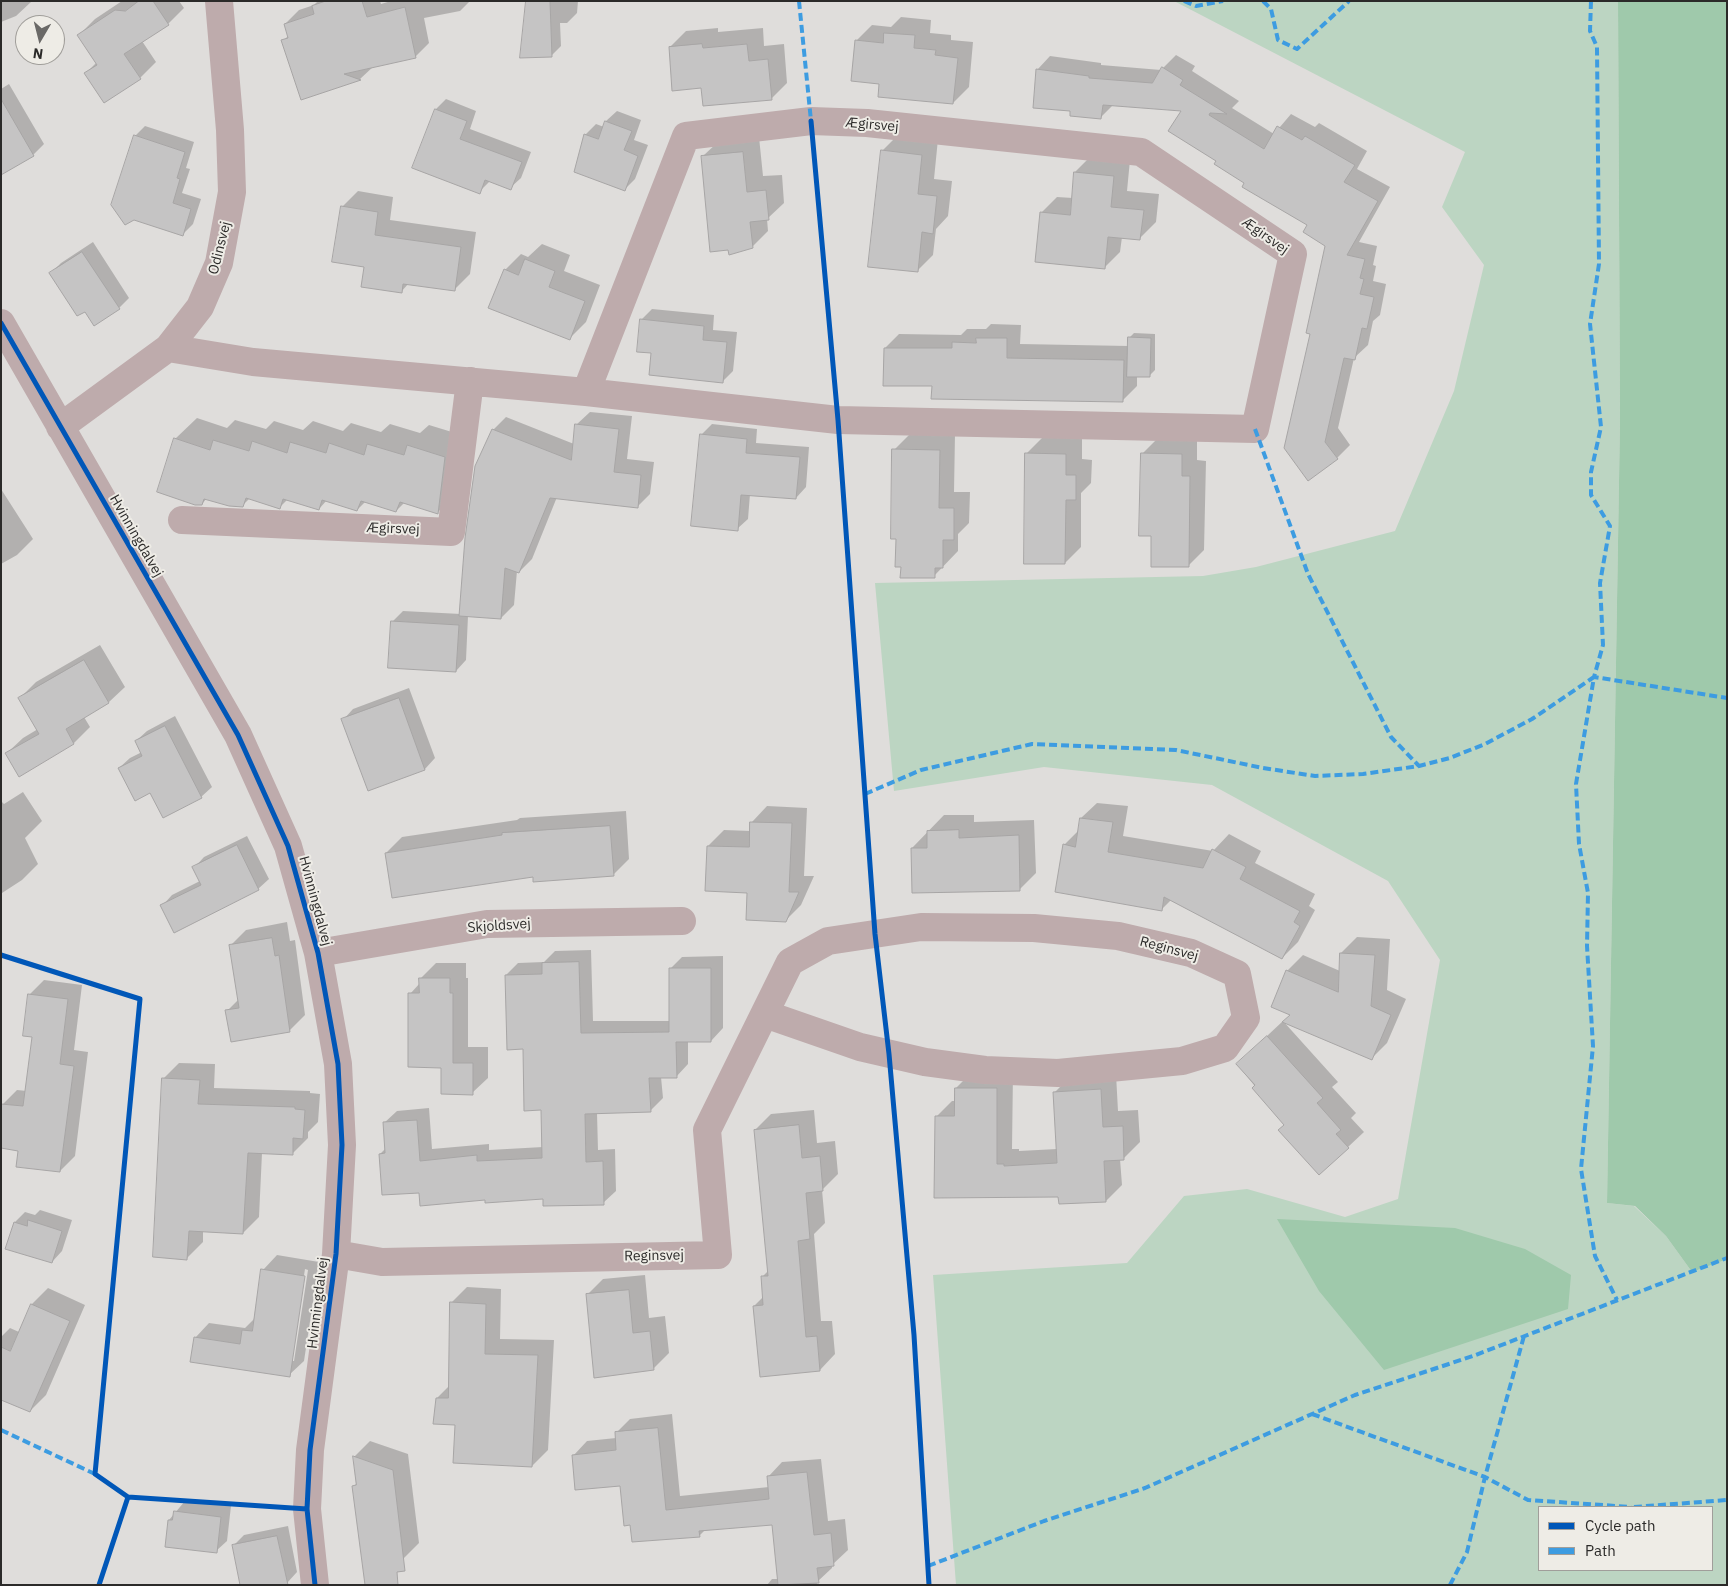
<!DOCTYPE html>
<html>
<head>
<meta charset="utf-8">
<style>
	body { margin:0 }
	#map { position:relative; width:1728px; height:1586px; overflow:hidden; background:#dfdddb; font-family:"IBM Plex Sans",sans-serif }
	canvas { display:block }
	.frame { position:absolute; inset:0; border:2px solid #2b2a29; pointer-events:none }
	.legend { position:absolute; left:1538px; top:1506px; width:175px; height:65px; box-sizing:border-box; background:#eeece6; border:1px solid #a09e9a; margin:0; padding:6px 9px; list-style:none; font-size:15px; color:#2b2a29 }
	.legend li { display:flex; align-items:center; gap:10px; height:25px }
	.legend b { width:25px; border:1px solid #a09e9a }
	.north { position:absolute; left:15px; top:15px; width:50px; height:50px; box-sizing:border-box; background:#eeece6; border:1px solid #a09e9a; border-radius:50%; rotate:188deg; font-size:14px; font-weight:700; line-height:20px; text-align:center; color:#2b2a29 }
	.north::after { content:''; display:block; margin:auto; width:18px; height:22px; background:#6a6967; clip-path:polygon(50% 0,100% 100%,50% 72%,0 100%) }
</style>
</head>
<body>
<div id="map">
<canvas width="1728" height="1586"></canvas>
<div class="frame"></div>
<ul class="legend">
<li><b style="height:6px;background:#0057b8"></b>Cycle path</li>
<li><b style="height:6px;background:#3d9ce1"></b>Path</li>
</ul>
<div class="north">N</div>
</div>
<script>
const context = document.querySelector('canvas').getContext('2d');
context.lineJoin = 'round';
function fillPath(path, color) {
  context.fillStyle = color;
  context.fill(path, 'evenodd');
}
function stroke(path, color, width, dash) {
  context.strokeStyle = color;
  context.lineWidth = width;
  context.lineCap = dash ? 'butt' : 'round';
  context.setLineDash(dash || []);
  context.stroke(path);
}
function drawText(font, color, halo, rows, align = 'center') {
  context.font = font + ' "IBM Plex Sans",sans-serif';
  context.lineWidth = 4;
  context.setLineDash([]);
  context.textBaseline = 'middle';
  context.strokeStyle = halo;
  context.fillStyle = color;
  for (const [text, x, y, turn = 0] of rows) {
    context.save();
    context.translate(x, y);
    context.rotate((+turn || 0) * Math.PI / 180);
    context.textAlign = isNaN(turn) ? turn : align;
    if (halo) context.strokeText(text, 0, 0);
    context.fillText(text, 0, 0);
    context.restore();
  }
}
fillPath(new Path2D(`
	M1174,1H1618L1620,421L1607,1203L1634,1206L1666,1236L1692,1272L1727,1258V1585H956L933,1275L1127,1263L1184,1196L1247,1189L1345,1217L1398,1199L1440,960L1388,881L1212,785L1044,767L894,791L875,583L1203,576L1256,567L1395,531L1454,391L1484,265L1442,207L1465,152ZM1539,1507H1712V1570H1539Z`), '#bcd5c2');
fillPath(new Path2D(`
	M1618,1H1727V1259L1692,1272L1666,1236L1635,1206L1607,1203L1620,421Z
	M1277,1219L1455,1228L1525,1249L1571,1275L1568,1309L1384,1370L1319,1291Z`), '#9fc9ab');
fillPath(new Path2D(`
	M1,1H30L31,2L16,16L1,22Z
	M122,1H179L184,8L168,24L142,41L156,62L140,78L86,73L97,62L79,35L95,19Z
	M318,1H380L381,4L391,1H470L460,11L424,18L429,43L415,57L374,66L360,79L302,99L283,41L289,35L285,24L299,10L314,5Z
	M527,1H578L577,13L567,23H560L561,46L551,56Z
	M901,17L931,20L930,33L951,35V40L973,42L969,87L953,103L856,41L872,25L891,27Z
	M718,28V32L763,28L764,46L784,44L787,83L771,99L702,87L670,47L686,31Z
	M1176,55L1195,66L1192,71L1239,101L1232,108L1274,134L1291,114L1315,127L1319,123L1367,151L1357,169L1390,187L1359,242L1377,246L1373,265L1376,266L1373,281L1386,284L1380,315L1373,321L1368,345L1354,358L1338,428L1350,445L1337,458L1308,479L1312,333L1327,246L1309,224L1246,183L1218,160L1183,110L1114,104L1101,117L1072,110L1037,70L1050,56L1101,63V65L1161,70Z
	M9,84L44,144L33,155L1,173V89Z
	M446,99L476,111L470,129L531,152L521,178L510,188L490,181L479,192L413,167L436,109Z
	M617,111L641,120L634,140L648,145L635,179L624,190L585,135L596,124L604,127L606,121Z
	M145,126L194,142L186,168L190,169L182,193L201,199L193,224L182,235L135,136Z
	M898,135L938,139L934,179L952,181L948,216L936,229L933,255L917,271L882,151Z
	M759,137L763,176L782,175L784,203L767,219L768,231L752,247L703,156L719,141Z
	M1091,156L1130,160L1127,191L1159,194L1156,222L1140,238L1122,237L1120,252L1104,268L1041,213L1057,197L1073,198L1075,172Z
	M358,191L393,197L390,220L476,232L470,274L454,290L409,283L401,292L365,266L342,207Z
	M93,242L129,298L119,308L51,273L61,263Z
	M542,244L570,255L564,271L600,285L586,322L570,338L505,270L521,254L528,257Z
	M652,309L714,315L713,330L737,332L733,371L722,382L653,352L641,320Z
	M991,324L1021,325L1020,344L1129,346V338L1134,333L1155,334V370L1150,375H1137V386L1123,400L933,385L885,348L899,334L961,335L967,329H986Z
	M590,412L632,416L627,459L654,462L650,494L637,507L557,497L532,559L519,572L517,571L514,605L501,618L468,616L466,660L456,671L392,622L403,611L461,614L493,430L506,417L574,444L576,425Z
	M197,418L227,428L235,420L266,429L274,421L303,430L313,421L343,431L351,423L381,432L390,424L420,433L429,425L465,436L458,492L437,513L405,502L396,511L366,501L357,510L327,500L319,509L288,499L280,507L250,498L242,506L207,498L202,504L175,439Z
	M712,424L757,429L756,443L809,447L806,487L796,498L750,494L748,519L737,529L701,435Z
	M910,434H955L954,492H970L969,523L958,534V551L934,576L902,566L897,537L894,450Z
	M1042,438H1082V459L1092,460L1091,483L1081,493V547L1065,563L1026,454Z
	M1158,438H1197V460L1206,461L1204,550L1188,566L1152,535L1142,454Z
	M1,489L33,539L17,555L1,564Z
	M100,645L125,687L109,702L84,717L90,727L74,743L19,775L7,753L23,738L38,729L20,698L36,682Z
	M409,688L435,758L425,769L368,789L343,720L353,709Z
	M175,716L212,787L201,797L150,791L119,768L130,758L142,752L136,741L147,731Z
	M23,792L42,821L25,838L38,864L22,880L2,893L1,801L4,804Z
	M1097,803L1128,806L1123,836L1213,851L1229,834L1261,851L1255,863L1315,894L1309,906L1315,910L1298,942L1282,958L1171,900L1162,909L1064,845L1079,830L1081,818Z
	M767,806L807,808L804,876H814L801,905L785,921L708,846L724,830L751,831L752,822Z
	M626,811L629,859L613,875H534L386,853L402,837L517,820L520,818Z
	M944,815H974V822L1034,820L1036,873L1020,889L912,848Z
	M247,836L269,879L258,889L162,906L172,895L200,881L194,868L204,857Z
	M287,922L290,941L295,940L305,1015L289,1031L227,1011L239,999L230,946L246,930Z
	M1357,937L1390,939L1387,990L1406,999L1387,1043L1371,1059L1287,971L1303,955L1340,971L1341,953Z
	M591,950L593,1021H670V969L682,957L723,956V1028L711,1041H688V1064L676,1077H661L663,1098L650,1111L597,1113L598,1150L615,1149L616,1191L603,1203L544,1198L486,1199L420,1192L380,1154L386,1148L384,1123L397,1111L429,1108L432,1149L489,1144V1150L543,1147L542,1109L506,975L518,963L544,962L555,951Z
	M436,963H466V978H468V1047H488V1078L472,1093L442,1066L410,994L420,983V979Z
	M44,980L82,985L74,1050L88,1052L75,1156L60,1171L19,1150L3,1104L17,1090L27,1091L34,1036L29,995Z
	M1283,1021L1338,1082L1332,1087L1356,1113L1351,1118L1364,1132L1348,1147L1286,1125L1237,1064Z
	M179,1063L215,1064L214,1088L310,1091V1093L320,1094L318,1122L308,1132V1138L292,1154L262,1153L259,1217L243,1233L203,1231V1242L187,1258L163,1079Z
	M972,1072H1013L1012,1149H1019V1151L1057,1149L1055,1092L1071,1076L1116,1074L1118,1111L1138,1110L1140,1142L1124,1158L1120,1159L1122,1185L1106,1201L1060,1196L935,1197L936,1117L952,1101H956V1088Z
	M814,1110L817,1143L835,1141L838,1174L822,1190L825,1223L814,1234L821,1321H832L835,1354L820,1370L754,1306L764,1296L762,1277L769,1270L755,1130L771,1114Z
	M40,1210L72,1220L62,1251L52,1262L15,1222L25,1212L35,1215Z
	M277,1255L319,1262L304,1361L289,1375L195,1338L209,1323L245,1328L255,1318L263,1270ZM305,1269L308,1270L294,1361H291Z
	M645,1275L649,1318L665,1316L669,1353L653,1369L587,1295L603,1279Z
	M467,1287L501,1289L500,1339L554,1340L548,1450L532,1466L437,1398L450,1385L451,1303Z
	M48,1288L85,1305L46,1395L30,1411L1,1398V1337L10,1328L19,1332L32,1304Z
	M672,1414L680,1496L769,1487L768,1477L782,1462L821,1459L828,1521L845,1519L848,1550L832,1565V1568L817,1582V1585H767L772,1579H778L773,1524L706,1529L699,1536L631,1524L621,1485L573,1456L587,1441L616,1438V1433L630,1419Z
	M370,1441L408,1454L419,1543L403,1559L354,1486L357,1483L354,1457Z
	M185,1501L231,1506L227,1541L216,1551L169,1520Z
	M288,1526L297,1572L287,1583L233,1546L244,1535Z`), '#0003');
const building = new Path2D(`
	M139,1H153L169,25L124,54L141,79L104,103L84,73L97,65L77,35L115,10L125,11Z
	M326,1H362L367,17L405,7L416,58L344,74L361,80L301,100L281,40L288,38L284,24L314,14L312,6Z
	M526,1H550L552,57L520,58Z
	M884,33L915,35L914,48L936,50L935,55L958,58L953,104L878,97L879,84L851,81L855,40L883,43Z
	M702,44L703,48L747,44L749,61L768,59L772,100L703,106L701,88L672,91L669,47Z
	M1162,67L1183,80L1180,85L1227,114L1210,113L1209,115L1264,149L1277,126L1302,140L1305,136L1355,165L1344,182L1378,201L1347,255L1365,259L1360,278L1364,279L1360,294L1374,297L1367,329L1362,328L1355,360L1344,358L1325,442L1338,459L1308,481L1284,448L1310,334L1306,333L1325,246L1303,232L1307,225L1242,187L1244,183L1214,164L1216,161L1168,131L1181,111L1103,105L1101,119L1070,116V111L1033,108L1036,69L1089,76V78L1152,83Z
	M1,99L34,156L1,175Z
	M435,109L467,121L460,139L522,162L511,190L485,180L480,194L412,168Z
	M605,121L632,131L624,150L638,156L625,191L574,172L584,134L598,139Z
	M134,135L185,152L177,178L180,179L173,203L191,209L183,236L134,220L125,225L111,205Z
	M881,150L922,155L918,194L937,196L933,234L922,232L918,272L868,267Z
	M743,152L747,192L766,190L769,220L750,222L753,248L729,255L728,250L710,252L701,156Z
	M1074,172L1114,176L1111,207L1144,210L1140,240L1108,237L1105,269L1035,262L1040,212L1070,215Z
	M341,206L378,212L375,235L461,247L455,291L403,284L402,293L361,287L364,267L332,262Z
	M82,252L120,309L94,326L85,312L77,316L49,273Z
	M525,259L555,271L549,287L585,301L570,340L488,308L504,269L518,275Z
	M640,319L704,326L703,340L727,342L723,383L649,375L651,353L637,352Z
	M1128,337L1151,338L1150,377H1127Z
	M976,338H1007V358L1124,360L1123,402L931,399L932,386H883L884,348H952V342L976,343Z
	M575,424L619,429L614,472L641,475L638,508L550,498L519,573L505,568L501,619L459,616L465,538L475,466L492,429L571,460Z
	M700,434L747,439L746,453L800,457L796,499L741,495L738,531L691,526Z
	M174,438L210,450L213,440L249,451L252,441L287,453L290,442L326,453L329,443L364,455L367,444L404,455L407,445L445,457L438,514L400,502L396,512L361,501L357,511L322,500L319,510L283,499L280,509L246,498L243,507L229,506L204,499L202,505H195L157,492Z
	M892,449L940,450L939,508H954V540H943V568H935V578H900L901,567H895L896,539H891Z
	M1025,453L1066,454V475H1076V500H1066L1065,564H1024Z
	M1141,453L1182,454V476H1190L1189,567H1151V536H1139Z
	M391,621L459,625L456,672L388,668Z
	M84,660L109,703L66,729L74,744L19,777L5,753L39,734L18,698Z
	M399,698L425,770L368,791L341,719Z
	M165,726L202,798L163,818L150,793L135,801L118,768L142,756L135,741Z
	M1080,818L1113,822L1108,852L1203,868L1212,849L1246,867L1240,879L1300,911L1294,922L1300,926L1282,959L1164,897L1162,911L1055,892L1063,844L1075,847Z
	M750,822L792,823L789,892H799L786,922L746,920L747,893L705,891L707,846L749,847Z
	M610,826L614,876L533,882V877L392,898L385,853L502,835V833Z
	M959,830V838L1019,835L1020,891L912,893L911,848H927V831Z
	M237,845L259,890L174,933L160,905L201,885L192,867Z
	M272,938L275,956L279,955L290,1032L231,1042L225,1010L239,1008L229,945Z
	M1340,953L1375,955L1371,1006L1391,1015L1372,1060L1282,1022L1290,1015L1271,1007L1286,970L1338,992Z
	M579,962L581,1033L669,1032V968H711V1042H676L677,1078H649L651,1112L585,1114L586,1162L603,1161L604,1205L543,1206V1199L485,1203V1200L420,1206L419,1193L382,1195L379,1154L385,1153L383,1122L417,1120L420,1161L477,1155V1161L542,1158L541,1110L524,1111L523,1049L507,1050L505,975L542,974V963Z
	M419,978H450V993H453V1063H473V1095L441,1094V1068L408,1067V993H419Z
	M28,994L68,999L60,1064L74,1066L60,1172L16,1167L18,1151L1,1148V1104L23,1106L32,1037L23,1036Z
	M1267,1036L1323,1098L1317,1103L1341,1130L1336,1134L1349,1148L1319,1175L1278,1130L1284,1125L1252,1088L1255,1085L1236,1064Z
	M162,1078L200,1080L198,1104L295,1107V1109L305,1110L303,1139L293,1138V1155L248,1153L243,1234L189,1231L187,1260L153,1257Z
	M955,1088H997V1164H1004V1166L1057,1163L1053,1092L1101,1089L1103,1127L1123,1126L1124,1160L1104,1161L1106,1202L1059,1204L1058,1197L934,1198L935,1116H954Z
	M799,1125L802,1158L820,1156L823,1191L806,1193L810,1239L798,1241L806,1337L817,1336L820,1371L760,1377L753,1306L763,1305L761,1276H768L754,1130Z
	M28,1220L62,1231L52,1263L5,1249L14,1222L27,1226Z
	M261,1269L305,1276L290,1377L190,1362L194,1337L240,1344L242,1330L252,1331Z
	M629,1290L633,1333L650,1331L654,1370L594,1378L586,1294Z
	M450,1302L486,1304L485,1354L538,1355L532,1467L453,1463L455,1425L433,1424L436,1398H448Z
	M31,1304L70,1321L30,1412L1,1400V1347L10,1351Z
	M658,1428L666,1510L769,1499L767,1476L807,1472L814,1535L831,1533L834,1566L817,1568L819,1583L778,1585L772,1525L699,1531L700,1537L632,1542L630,1525L624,1526L620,1486L575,1490L572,1455L616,1450L615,1432Z
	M353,1456L393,1470L405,1571L397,1572L398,1585H365L352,1486L356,1485Z
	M174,1511L221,1517L217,1553L165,1547L168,1520H172Z
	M277,1536L288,1585H240L232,1545Z`);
fillPath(building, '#c5c4c4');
stroke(building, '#a7a5a5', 1);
stroke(new Path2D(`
	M1,323L238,735L288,846L318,953L338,1064L342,1145L336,1254L310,1450L307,1509L315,1585
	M168,348L253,362L586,392L838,420L1255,429L1293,254L1141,152L867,123L811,121L686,136L586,392
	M60,427L168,348L200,307L219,263L232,192L230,130L219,1
	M182,520L451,532L470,381
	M318,953L487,924L682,921
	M336,1254L382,1262L718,1255L707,1130L790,962L828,941L921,927L1034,928L1118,936L1191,953L1237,974L1246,1018L1225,1048L1182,1061L1058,1073L985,1070L925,1062L860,1047L765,1014`), '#beabac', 28);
stroke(new Path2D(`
	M799,1L811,121
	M1184,1L1196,6L1223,1
	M1263,1L1271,9L1278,40L1297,49L1349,1
	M1591,1L1590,31L1597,47L1599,264L1590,324L1601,427L1591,472V495L1610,526L1600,583L1603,645L1594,677L1727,698
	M1255,429L1308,574L1391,737L1419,766
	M865,794L921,770L1032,744L1176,750L1263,768L1315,776L1363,774L1419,766L1450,758L1485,744L1532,719L1594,677L1576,784L1579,844L1588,893L1587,946L1593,1046L1581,1169L1595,1256L1617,1300
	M1312,1414L1485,1477L1528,1500L1631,1507
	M1,1430L95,1474
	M1634,1507L1727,1500
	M928,1566L1044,1521L1145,1488L1355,1395L1473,1356L1727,1258
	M1450,1585L1467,1552L1485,1477L1524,1336`), '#3d9ce1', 4, [8, 4]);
stroke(new Path2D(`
	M811,121L838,420L875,934L889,1054L914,1335L929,1585
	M1,323L238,735L288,846L318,953L338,1064L342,1145L336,1254L310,1450L307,1509L315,1585
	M1,955L140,999L95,1474L128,1497
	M99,1585L128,1497L307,1509`), '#0057b8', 5);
drawText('14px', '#2b2a29', '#eeece6', [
	["Ægirsvej",872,125,5],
	["Ægirsvej",1265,236,35],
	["Odinsvej",220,248,-76],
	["Ægirsvej",393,529,2],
	["Hvinningdalvej",136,536,60],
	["Hvinningdalvej",315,901,75],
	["Skjoldsvej",499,926,-4],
	["Reginsvej",1169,949,15],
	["Reginsvej",654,1256,-1],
	["Hvinningdalvej",318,1303,-83]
]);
</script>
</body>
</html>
